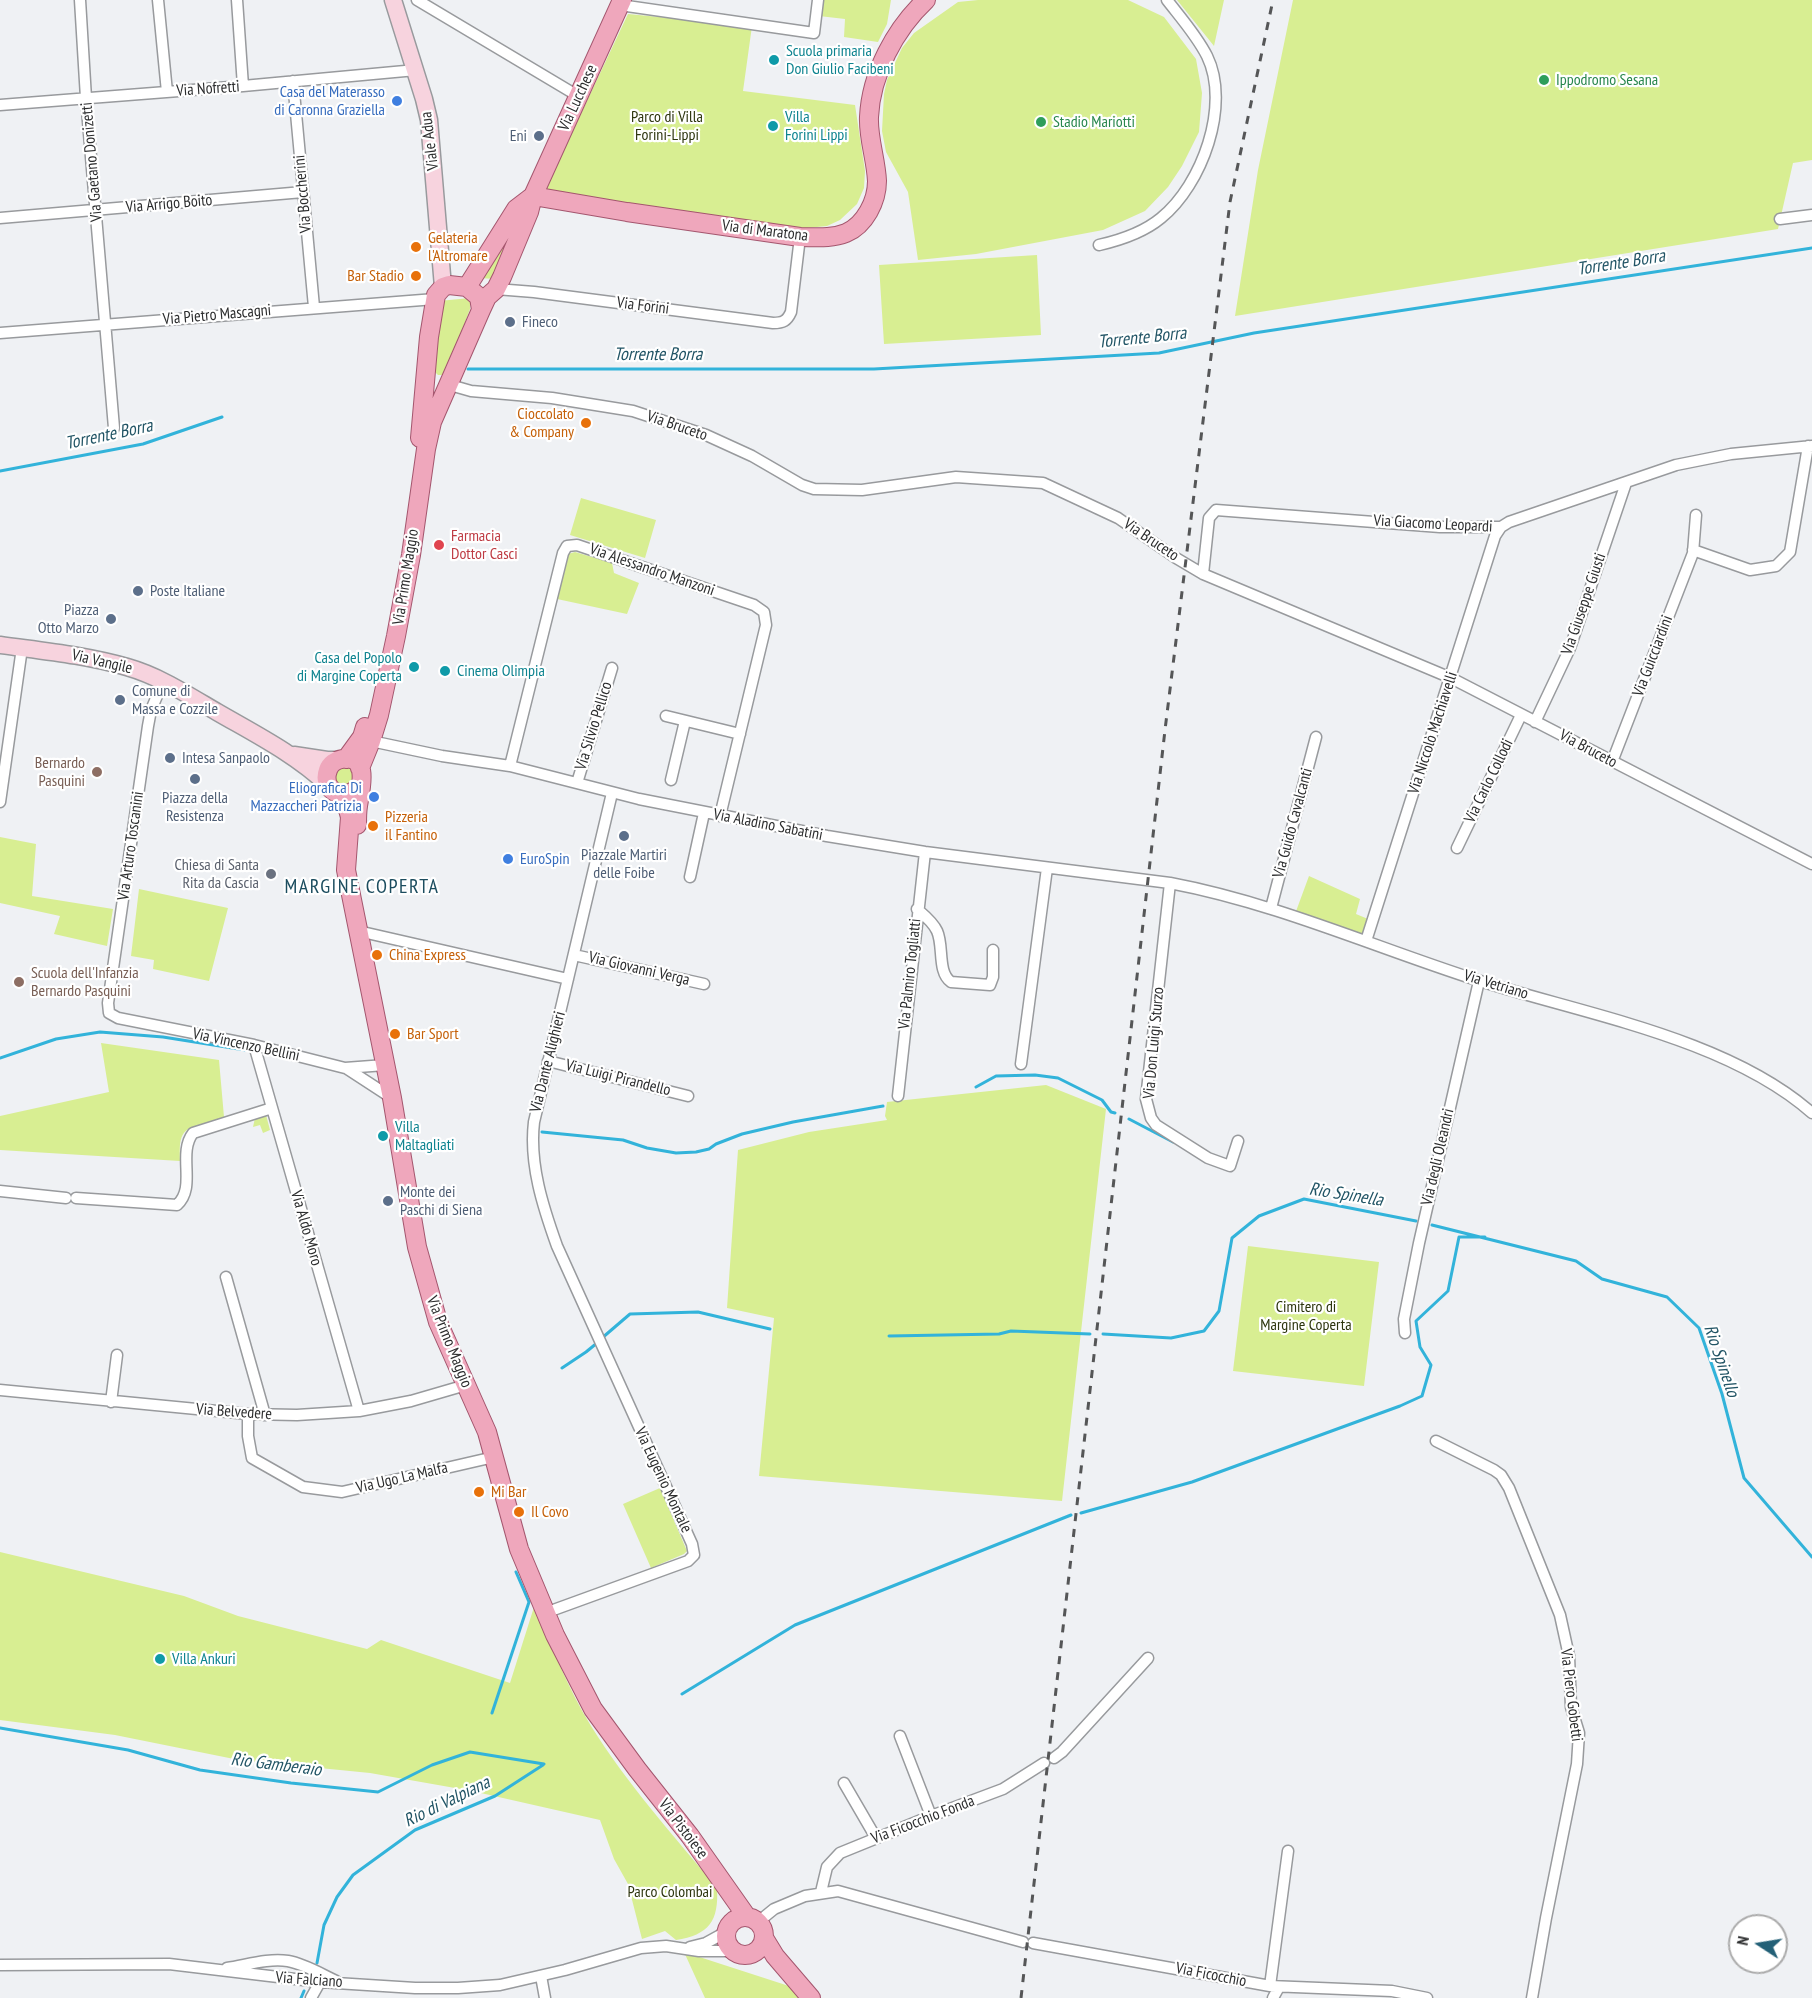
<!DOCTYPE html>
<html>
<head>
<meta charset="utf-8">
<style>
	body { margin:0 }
	#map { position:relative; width:1812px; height:1998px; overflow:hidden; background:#eff1f4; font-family:"PT Sans Narrow",sans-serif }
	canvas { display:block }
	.north { position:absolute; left:1728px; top:1914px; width:60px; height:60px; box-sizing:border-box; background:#fff; border:2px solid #ababab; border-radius:50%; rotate:282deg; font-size:16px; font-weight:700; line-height:24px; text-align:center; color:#2c2d2e }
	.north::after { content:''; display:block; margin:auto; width:21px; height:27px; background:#236077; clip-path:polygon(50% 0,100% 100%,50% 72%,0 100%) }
</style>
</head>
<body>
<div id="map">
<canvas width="1812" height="1998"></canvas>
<div class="north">N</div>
</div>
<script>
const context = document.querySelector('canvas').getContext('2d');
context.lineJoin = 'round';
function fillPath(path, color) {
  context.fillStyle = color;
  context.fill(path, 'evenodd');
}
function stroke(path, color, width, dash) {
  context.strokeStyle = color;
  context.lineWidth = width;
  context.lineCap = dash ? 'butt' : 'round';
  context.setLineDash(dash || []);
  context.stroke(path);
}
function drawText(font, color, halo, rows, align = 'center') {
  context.font = font + ' "PT Sans Narrow",sans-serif';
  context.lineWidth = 4.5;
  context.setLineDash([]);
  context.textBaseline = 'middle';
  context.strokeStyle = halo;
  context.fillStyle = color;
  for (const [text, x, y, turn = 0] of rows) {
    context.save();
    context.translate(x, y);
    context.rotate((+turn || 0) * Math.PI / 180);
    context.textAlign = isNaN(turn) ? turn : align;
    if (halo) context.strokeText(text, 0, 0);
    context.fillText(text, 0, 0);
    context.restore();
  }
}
fillPath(new Path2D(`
	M821,0H891L887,24L878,42L844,37L845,19L819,16Z
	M978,0H1128L1164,17L1196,59L1202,93L1199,132L1182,166L1168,187L1145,211L1103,230L976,254L918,260L908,192L886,152L882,131L884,94L887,80L902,48L914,33L958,2Z
	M1177,0H1224L1214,46Z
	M1293,0H1812V160L1793,163L1778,229L1235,316L1258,170Z
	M628,14L752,26L743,91L855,105L865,171L864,188L857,204L840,220L827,226L797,229L544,192Z
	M520,214L496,279L478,278Z
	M1037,255L1041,335L884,344L879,265Z
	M470,298V309L447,371L443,375H438L435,372L439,301Z
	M581,498L656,520L645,558L570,535Z
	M575,552L612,563L614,573L639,583L627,614L557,599L568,554Z
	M342,767L351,768L354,771L355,781L343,788L334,780L336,772Z
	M0,837L36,844L32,896L113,909L107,946L54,934L60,916L0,903Z
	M1309,876L1360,899L1356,914L1368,919L1363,933L1355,934L1295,914Z
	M139,889L228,908L209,981L153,969L154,960L131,956Z
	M101,1043L219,1060L224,1117L188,1129C178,1136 180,1149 180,1161L0,1150V1116L109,1092Z
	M1046,1085L1106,1109L1062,1501L759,1476L774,1318L727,1308L738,1150L809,1132L887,1120L885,1116L887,1102Z
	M266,1115L270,1130L263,1133L260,1125L253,1127L255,1118Z
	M1248,1246L1379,1262L1364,1386L1233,1371Z
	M660,1488L687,1551L684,1554L651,1568L623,1504Z
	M0,1552L184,1596L238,1616L367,1649L381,1640L510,1683L534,1607C552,1646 568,1689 591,1726C627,1784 674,1836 717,1888C719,1921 709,1935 676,1940L665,1931L642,1939L628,1884L614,1859L600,1820L472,1791L370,1773L239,1760L115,1735L0,1720Z
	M684,1952L792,1987L801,1998H705Z`), '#d8ee92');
stroke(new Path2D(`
	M468,369H874L1159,353L1254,333L1812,248
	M0,471L143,444L222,417
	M0,1058L56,1039L100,1032L163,1037L245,1050
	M976,1087L996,1076L1035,1075L1058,1078L1102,1100L1111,1112L1115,1113
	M1129,1119L1173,1142
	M542,1132L623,1140L647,1148L676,1153L696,1152L709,1149L716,1144L742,1134L793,1122L883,1106
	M1432,1225L1576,1261L1602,1279L1667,1297L1699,1328L1722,1394L1744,1478L1812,1557
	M1103,1334L1171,1338L1204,1331L1219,1311L1232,1238L1259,1216L1304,1199L1416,1221
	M889,1336L999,1334L1011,1331L1090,1334
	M602,1338L630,1314L698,1312L770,1329
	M562,1368L586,1352L597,1343
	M1081,1513L1192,1482L1400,1406L1422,1396L1431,1365L1420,1347L1416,1321L1448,1291L1459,1237H1485
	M682,1694L795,1625L1071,1515
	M492,1713L529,1602L516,1572
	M0,1728L128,1750L200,1770L291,1783L378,1792L432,1765L470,1752L544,1764
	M317,1963L324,1925L337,1897L353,1875L415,1830L495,1796L543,1765
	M301,1998L304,1991`), '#32b3da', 3);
const street = new Path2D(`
	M80,0L86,98L114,428
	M158,0L167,92
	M237,0L243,86
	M417,0L578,96
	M620,5L814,33L818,0
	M293,81L314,307
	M0,105L243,86L416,70
	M0,218L303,192
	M1780,219L1812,215
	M1099,245C1121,240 1143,233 1161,218C1202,185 1231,105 1207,56C1197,36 1181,18 1167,0
	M496,289L534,292L773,323C783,323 787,321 791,312L800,237
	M0,333L435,299
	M450,381L457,387L471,391L552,398L633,411L706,435L752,456L802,485L814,489L862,490L956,477L1043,483L1118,518L1176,558L1203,574L1451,678L1812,864
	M1693,550L1750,570L1776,566L1790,552L1808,446
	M1203,574L1209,518L1216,510L1440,527H1501L1509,522L1676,465L1731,454L1812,446
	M163,682L151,710L148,726L108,1003L109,1013L118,1018L254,1045L345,1068L385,1065
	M666,716L740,734
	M1535,722L1570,648L1626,483
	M371,741L442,756L510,766L639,799L827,836L925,852L1170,883C1276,903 1374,947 1477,980C1583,1014 1727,1038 1812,1113
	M1612,762L1693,553L1696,515
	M510,766L563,553L567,546L577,545L754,605L764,612L766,625L720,816
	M671,780L685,721
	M577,783L612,668
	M0,802L22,648
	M1457,848L1521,715
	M690,877L704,813
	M1170,883L1146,1099L1151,1118L1156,1125L1208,1158L1230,1166L1238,1141
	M1271,908L1316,737
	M917,909C924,915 933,922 937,931C944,946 937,972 951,982L990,985L993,977V950
	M358,931L568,979
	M1366,941L1495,536L1501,527
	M574,955L704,984
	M254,1045L359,1411
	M548,1061L688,1096
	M1021,1064L1047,868
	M346,1068L392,1098
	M898,1096L925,852
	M0,1191L66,1198
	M76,1198L177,1205C197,1187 177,1154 193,1133L272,1108
	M226,1277L265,1415
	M1405,1333L1404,1319L1419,1243L1479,981
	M0,1390L248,1414L297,1415L359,1411L411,1401L466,1385
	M111,1402L117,1355
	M248,1414V1436L252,1458L303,1487L342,1492L494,1457
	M1436,1441L1494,1470L1501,1475L1509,1488L1560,1615L1569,1656L1571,1707L1579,1733L1577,1764L1546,1918L1532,1998
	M545,1613L688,1561L694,1555L692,1544L557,1246C543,1207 529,1164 534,1122L612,793
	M900,1736L931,1816
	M1054,1758L1062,1752L1148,1658
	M844,1783L876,1838
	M821,1892L827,1867L840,1853L931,1816L1003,1789L1044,1763
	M758,1922L774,1909L805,1896L838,1891L1023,1942
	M1033,1943L1270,1986L1392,1991L1427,1998
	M690,1947L706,1943L726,1932
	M0,1965L169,1964L320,1982L415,1988H458L500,1985L565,1970L641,1948L666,1946L699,1951H733
	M227,1968C247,1965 268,1958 288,1961C305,1964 321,1974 336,1981
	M541,1976L545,1998
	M1270,1986L1288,1851
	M311,1998L320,1982
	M1273,1998L1279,1987`);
const secondary = new Path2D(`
	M393,0L424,99L429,120L443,287
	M0,645C43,651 85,655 127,667C159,676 188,695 217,712C255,734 295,754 328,785
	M294,755L327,760H338`);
const primary = new Path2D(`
	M533,196L627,212L800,237C815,237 831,239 846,233C865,225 877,201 877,181C876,159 868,138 869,117C871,74 895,29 926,0
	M467,287L516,209L533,196
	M420,438L429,337L436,295L443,287L449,285L467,287L479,297L481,310
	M346,759L362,737L365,727
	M360,768L371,741L379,715L396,636L411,555L426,449L432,422L481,310L487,297L496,289L502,277L529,212L533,196L622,0
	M344,795L350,817L346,870L392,1098L417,1247L438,1322L487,1432L519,1549L555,1635L593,1709L637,1769L690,1836L747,1917
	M357,825C357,818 357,812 358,806C360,791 371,754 342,759C336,760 330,764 328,770C320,792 348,804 361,784
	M726 1936a19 19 0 1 1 38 0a19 19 0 1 1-38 0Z
	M764,1938L775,1956L811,1998`);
stroke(street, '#989a9d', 13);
stroke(secondary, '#989a9d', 19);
stroke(primary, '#a4566e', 20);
stroke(street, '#fff', 10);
stroke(secondary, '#f7d3de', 16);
stroke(primary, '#efa7bc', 18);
stroke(new Path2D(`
	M1021,1998L1165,730L1230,202L1273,0`), '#555657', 3, [8, 8]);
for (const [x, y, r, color] of [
	[774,60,6,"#0f9aa8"],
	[1544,80,6,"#2e9e5b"],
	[397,101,6,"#3f7fe0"],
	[1041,122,6,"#2e9e5b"],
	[773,126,6,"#0f9aa8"],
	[539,136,6,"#5c6f8a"],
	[416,247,6,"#e8710a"],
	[416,276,6,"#e8710a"],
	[510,322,6,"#5c6f8a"],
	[586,423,6,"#e8710a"],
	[439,545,6,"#e0444e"],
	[138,591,6,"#5c6f8a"],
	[111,619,6,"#5c6f8a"],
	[414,667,6,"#0f9aa8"],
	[445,671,6,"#0f9aa8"],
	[120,700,6,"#5c6f8a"],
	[170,758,6,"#5c6f8a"],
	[97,772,6,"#8d6e63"],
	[195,779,6,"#5c6f8a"],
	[374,797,6,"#3f7fe0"],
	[373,826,6,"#e8710a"],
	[624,836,6,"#5c6f8a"],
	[508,859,6,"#3f7fe0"],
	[271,874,6,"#6b7280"],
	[377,955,6,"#e8710a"],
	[19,982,6,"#8d6e63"],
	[395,1034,6,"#e8710a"],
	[383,1136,6,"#0f9aa8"],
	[388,1201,6,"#5c6f8a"],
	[479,1492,6,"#e8710a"],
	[519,1512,6,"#e8710a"],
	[160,1659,6,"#0f9aa8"]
]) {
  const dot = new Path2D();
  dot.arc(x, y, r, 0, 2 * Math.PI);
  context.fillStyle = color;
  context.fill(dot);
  stroke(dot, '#fff', 2);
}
drawText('16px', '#0d838f', '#fff', [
	["Scuola primaria",786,51],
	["Don Giulio Facibeni",786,69],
	["Villa",785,117],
	["Forini Lippi",785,135],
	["Casa del Popolo",402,658,"right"],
	["di Margine Coperta",402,676,"right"],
	["Cinema Olimpia",457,671],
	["Villa",395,1127],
	["Maltagliati",395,1145],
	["Villa Ankuri",172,1659]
], 'left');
drawText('16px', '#27864d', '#fff', [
	["Ippodromo Sesana",1556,80],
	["Stadio Mariotti",1053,122]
], 'left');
drawText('16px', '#2c2d2e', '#fff', [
	["Via Nofretti",208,89,-4],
	["Via Lucchese",578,98,-65],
	["Viale Adua",430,141,-97],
	["Via Gaetano Donizetti",92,162,-95],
	["Via Boccherini",303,194,-95],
	["Via Arrigo Boito",169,204,-5],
	["Via di Maratona",765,231,7],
	["Via Forini",643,306,7],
	["Via Pietro Mascagni",217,315,-5],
	["Via Bruceto",677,426,19],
	["Via Giacomo Leopardi",1433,524,3],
	["Via Bruceto",1151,540,34],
	["Via Alessandro Manzoni",652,570,19],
	["Via Primo Maggio",406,577,-81],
	["Via Giuseppe Giusti",1584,604,-71],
	["Via Guicciardini",1653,656,-69],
	["Via Vangile",102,662,13],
	["Via Silvio Pellico",594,726,-73],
	["Via Niccolò Machiavelli",1433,733,-72],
	["Via Bruceto",1588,749,28],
	["Via Carlo Collodi",1489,781,-64],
	["Via Guido Cavalcanti",1293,823,-75],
	["Via Aladino Sabatini",768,825,11],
	["Via Arturo Toscanini",131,846,-82],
	["Via Giovanni Verga",639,969,13],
	["Via Palmiro Togliatti",910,974,-84],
	["Via Vetriano",1496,985,17],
	["Via Don Luigi Sturzo",1154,1043,-85],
	["Via Vincenzo Bellini",246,1045,12],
	["Via Dante Alighieri",548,1062,-76],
	["Via Luigi Pirandello",618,1078,14],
	["Via degli Oleandri",1438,1157,-77],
	["Via Aldo Moro",306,1228,74],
	["Via Primo Maggio",449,1342,68],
	["Via Belvedere",234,1412,4],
	["Via Ugo La Malfa",402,1478,-13],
	["Via Eugenio Montale",663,1480,65],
	["Via Piero Gobetti",1571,1695,83],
	["Via Ficocchio Fonda",923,1820,-21],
	["Via Pistoiese",683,1829,53],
	["Via Ficocchio",1211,1975,11],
	["Via Falciano",309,1980,4]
]);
drawText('16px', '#366cbe', '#fff', [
	["Casa del Materasso",385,92],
	["di Caronna Graziella",385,110],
	["Eliografica Di",362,788],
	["Mazzaccheri Patrizia",362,806],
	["EuroSpin",520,859,"left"]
], 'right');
drawText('16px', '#2d350e', '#fff', [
	["Parco di Villa",667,117],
	["Forini-Lippi",667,135],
	["Cimitero di",1306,1307],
	["Margine Coperta",1306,1325],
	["Parco Colombai",670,1892]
]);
drawText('16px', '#4e5e75', '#fff', [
	["Eni",527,136,"right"],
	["Fineco",522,322],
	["Poste Italiane",150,591],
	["Piazza",99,610,"right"],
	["Otto Marzo",99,628,"right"],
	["Comune di",132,691],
	["Massa e Cozzile",132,709],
	["Intesa Sanpaolo",182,758],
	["Piazza della",195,798,"center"],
	["Resistenza",195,816,"center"],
	["Piazzale Martiri",624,855,"center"],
	["delle Foibe",624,873,"center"],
	["Monte dei",400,1192],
	["Paschi di Siena",400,1210]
], 'left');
drawText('16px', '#c56008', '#fff', [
	["Gelateria",428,238],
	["l'Altromare",428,256],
	["Bar Stadio",404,276,"right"],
	["Cioccolato",574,414,"right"],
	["& Company",574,432,"right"],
	["Pizzeria",385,817],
	["il Fantino",385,835],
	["China Express",389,955],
	["Bar Sport",407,1034],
	["Mi Bar",491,1492],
	["Il Covo",531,1512]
], 'left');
drawText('16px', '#be3a42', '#fff', [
	["Farmacia",451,536],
	["Dottor Casci",451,554]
], 'left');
drawText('16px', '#785e54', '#fff', [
	["Bernardo",85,763],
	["Pasquini",85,781],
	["Scuola dell'Infanzia",31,973,"left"],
	["Bernardo Pasquini",31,991,"left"]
], 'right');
drawText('16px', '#5b616d', '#fff', [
	["Chiesa di Santa",259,865],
	["Rita da Cascia",259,883]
], 'right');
drawText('italic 18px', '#215465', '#fff', [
	["Torrente Borra",1621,263,-9],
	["Torrente Borra",1142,338,-6],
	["Torrente Borra",658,355],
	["Torrente Borra",109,435,-12],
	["Rio Spinella",1346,1195,9],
	["Rio Spinello",1721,1361,71],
	["Rio Gamberaio",276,1765,7],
	["Rio di Valpiana",447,1802,-26]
]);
context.letterSpacing = '1.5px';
drawText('20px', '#1c4d5f', '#fff', [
	["MARGINE COPERTA",362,887]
]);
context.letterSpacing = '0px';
</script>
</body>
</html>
